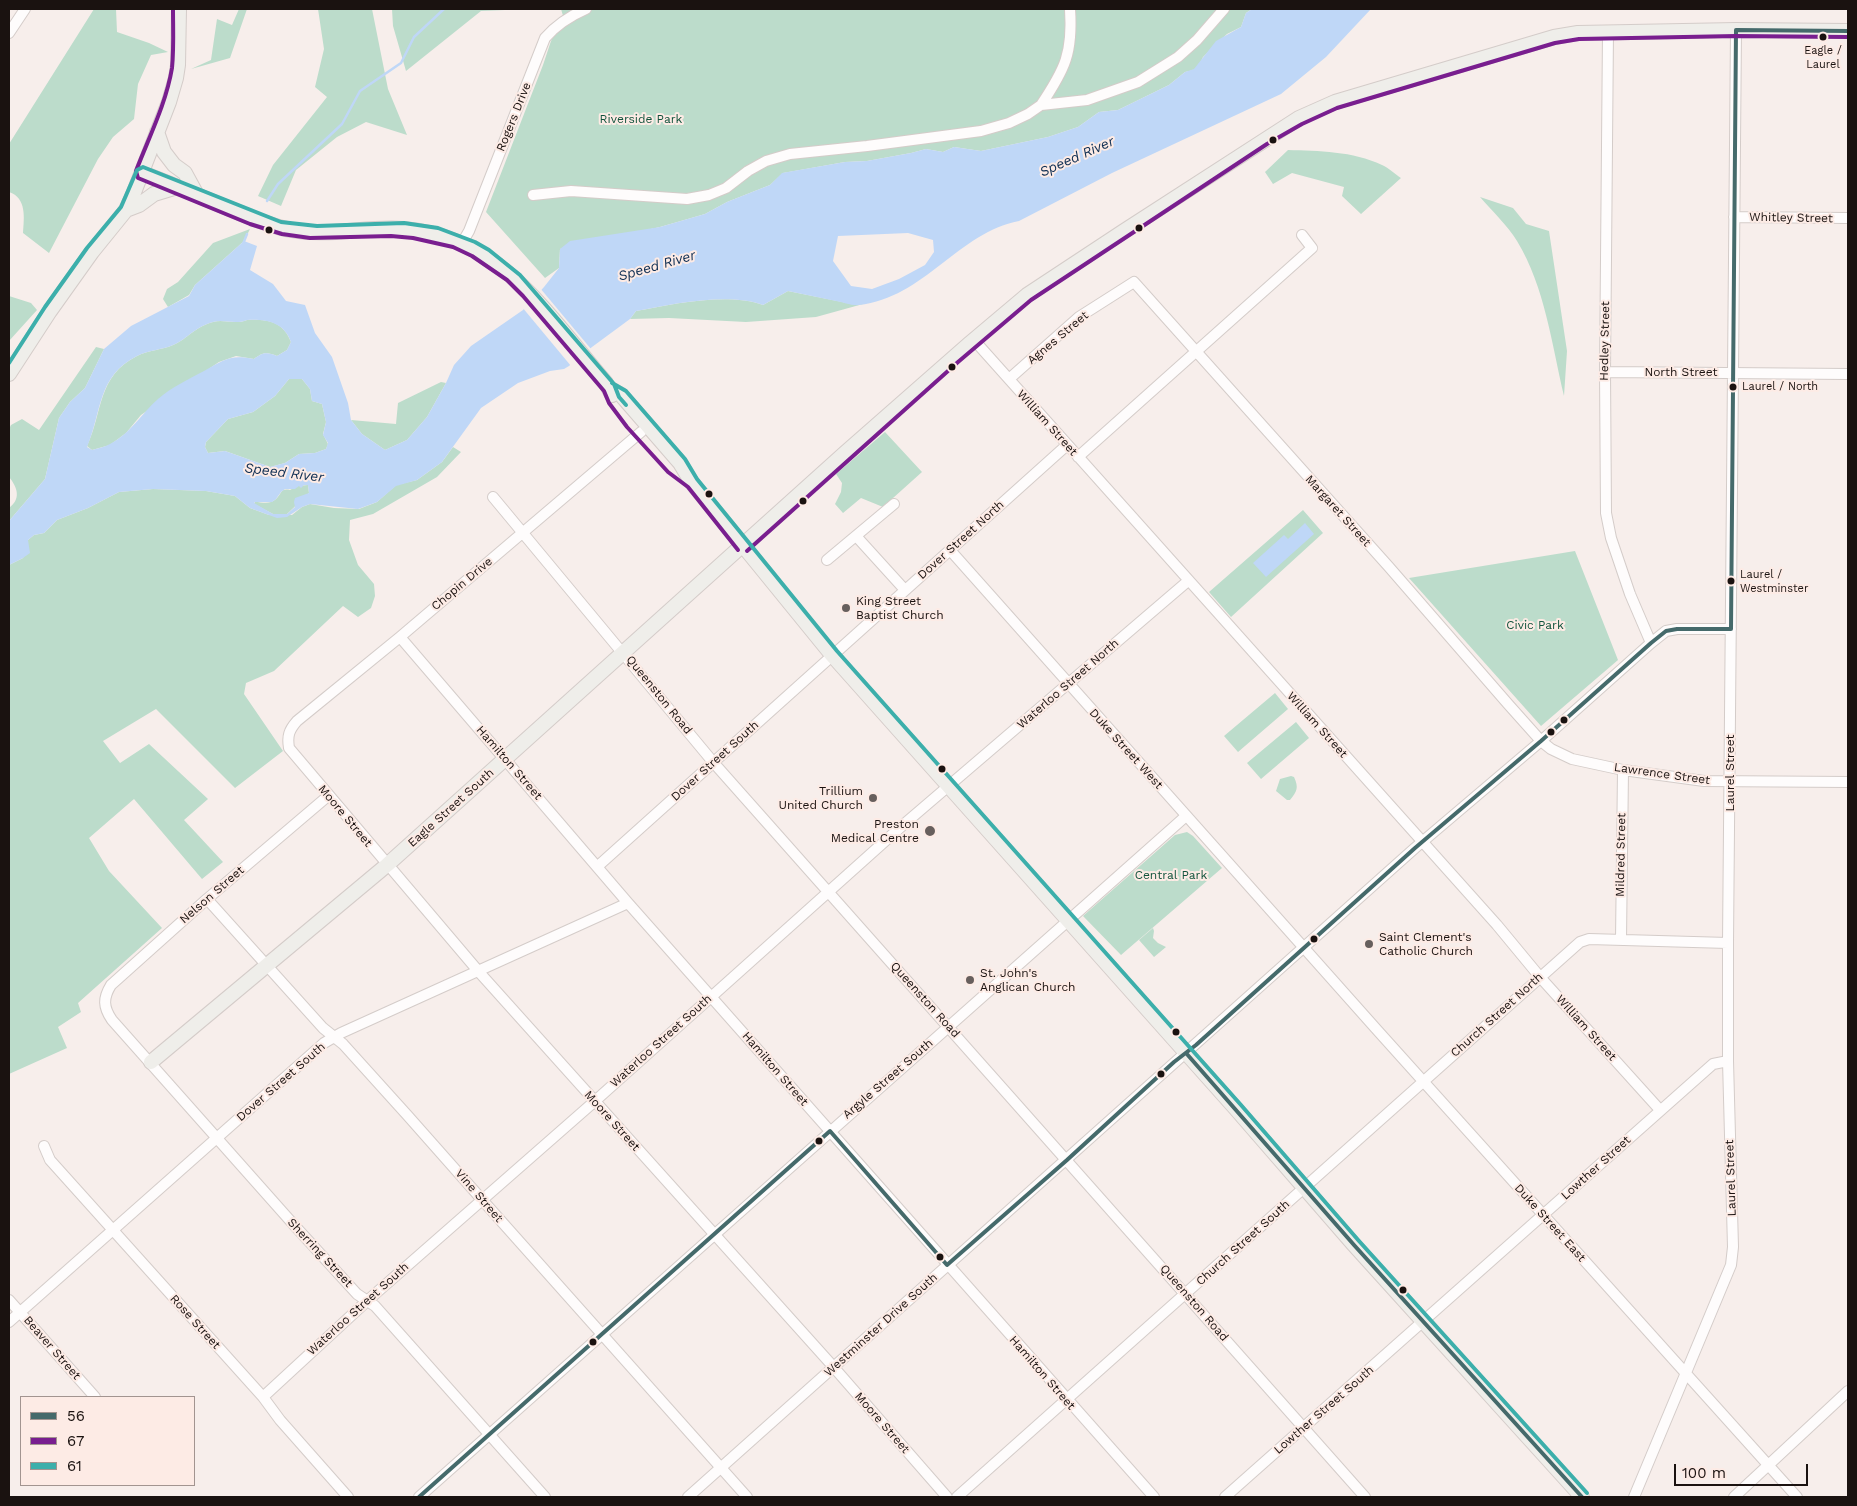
<!DOCTYPE html>
<html>
<head>
<meta charset="utf-8">
<style>
	body { margin:0 }
	#map { position:relative; width:1857px; height:1506px; overflow:hidden; background:#f7eeeb; font-family:"Work Sans",sans-serif }
	canvas { display:block }
	.frame { position:absolute; inset:0; border:10px solid #1a1210; pointer-events:none }
	.legend { position:absolute; left:20px; top:1396px; width:175px; height:90px; box-sizing:border-box; background:#fdebe5; border:1px solid #a29490; margin:0; padding:6px 9px; list-style:none; font-size:15px; color:#1a1210 }
	.legend li { display:flex; align-items:center; gap:10px; height:25px }
	.legend b { width:25px; border:1px solid #a29490 }
	.scale { position:absolute; left:1674px; top:1464px; width:134px; height:22px; box-sizing:border-box; border:2px solid #1a1210; border-top:0; padding-left:6px; font-size:15px; line-height:18px; white-space:nowrap; color:#1a1210; -webkit-text-stroke:4px #fdebe5; paint-order:stroke }
</style>
</head>
<body>
<div id="map">
<canvas width="1857" height="1506"></canvas>
<div class="frame"></div>
<ul class="legend">
<li><b style="height:6px;background:#456a6b"></b>56</li>
<li><b style="height:6px;background:#791e8f"></b>67</li>
<li><b style="height:6px;background:#3cafab"></b>61</li>
</ul>
<div class="scale">100 m</div>
</div>
<script>
const context = document.querySelector('canvas').getContext('2d');
context.lineJoin = 'round';
function fillPath(path, color) {
  context.fillStyle = color;
  context.fill(path, 'evenodd');
}
function stroke(path, color, width, dash) {
  context.strokeStyle = color;
  context.lineWidth = width;
  context.lineCap = dash ? 'butt' : 'round';
  context.setLineDash(dash || []);
  context.stroke(path);
}
function drawText(font, color, halo, rows, align = 'center') {
  context.font = font + ' "Work Sans",sans-serif';
  context.lineWidth = 4;
  context.setLineDash([]);
  context.textBaseline = 'middle';
  context.strokeStyle = halo;
  context.fillStyle = color;
  for (const [text, x, y, turn = 0] of rows) {
    context.save();
    context.translate(x, y);
    context.rotate((+turn || 0) * Math.PI / 180);
    context.textAlign = isNaN(turn) ? turn : align;
    if (halo) context.strokeText(text, 0, 0);
    context.fillText(text, 0, 0);
    context.restore();
  }
}
fillPath(new Path2D(`
	M94,9H116L117,32L149,43L168,52L151,55L138,84L134,119L113,137L98,159L49,253L23,233C24,218 27,198 9,192V144Z
	M239,9H247L230,58L191,69L211,60L217,19L232,25Z
	M318,9H372L388,89L407,135L366,122L337,137L296,170L281,206L258,196L273,165L327,97L315,87L324,49Z
	M392,9H529L481,11L406,71L393,26Z
	M561,9H1252L1246,13L1241,27L1227,34L1203,57L1200,64L1194,70L1185,72L1169,85L1118,110L1099,112L1078,127L1048,137L981,151L954,147L943,152L926,149L911,153L867,161L845,162L783,173L770,185L727,202L705,214L660,227L560,249L559,268L545,278L486,212L543,65L551,41L564,19Z
	M1288,150C1318,151 1353,151 1382,165C1389,168 1395,174 1401,178L1361,214L1342,196L1344,187L1292,173L1273,184L1265,172Z
	M1480,197L1513,208L1526,224L1549,231L1567,351L1564,396C1552,345 1545,287 1517,241C1507,225 1492,211 1480,197Z
	M250,229L244,241L195,285L189,295L168,307L163,299L167,289L178,282L213,243Z
	M788,291L857,305L892,296L816,317L746,322L669,318L630,319L636,311C673,304 728,292 763,305Z
	M9,296L31,303L37,310L9,341Z
	M247,320C267,319 283,321 291,342L287,350L277,356C267,352 263,352 254,359L236,356L219,362L141,415L126,433L110,445L92,450L87,446C103,412 97,376 137,356C148,350 162,350 173,345C189,338 194,327 213,322C224,319 235,325 247,320Z
	M96,347L104,349L85,388L70,402L59,418L45,479L9,521V508C21,499 18,488 9,477V429L11,425L22,419L39,430Z
	M289,379H302L310,389L312,401L322,404L326,422L323,434L328,444L326,449L315,453L299,454L285,463L270,467L225,451L208,453L205,447L206,442L228,419L253,412L275,396Z
	M441,382L446,383L427,417L407,440L385,450L362,434L351,420L396,424L398,403Z
	M885,432L922,472L883,507L861,498L843,513L835,504L841,492L842,483L836,474Z
	M453,447L461,452L437,477L373,514L350,520L349,540L358,565L374,584L375,596L371,608L358,617L343,606L274,671L246,683L244,694L283,751L235,788L156,709L103,741L120,763L149,744L208,799L184,820L223,862L202,879L134,799L89,838L109,871L162,928L78,1003L81,1012L58,1027L67,1048L9,1074V565L23,558L28,540L34,535L44,533L57,520L88,508L119,492L153,489L206,491L235,496L250,508L269,515H292L302,507L310,504L334,508L359,509L377,502L396,485L417,480L442,462Z
	M308,485L309,493L287,514H273L254,504L255,502C262,502 270,505 276,499C282,494 280,488 290,490L297,486Z
	M1303,510L1323,533L1231,617L1209,592Z
	M1575,551L1618,660L1541,726L1409,578Z
	M1275,693L1288,709L1238,752L1224,736Z
	M1296,722L1309,738L1261,779L1247,763Z
	M1291,776L1294,777C1299,788 1297,791 1290,800H1287L1276,791L1280,779Z
	M1187,832L1193,836L1222,868L1121,955L1083,916L1175,835Z
	M1153,928L1154,931L1153,938L1158,943L1166,947L1154,957L1139,940Z`), '#bcdccb');
fillPath(new Path2D(`
	M1252,9H1371L1326,57L1281,94L1112,173L1019,221C959,232 924,298 859,305C852,306 843,302 836,301C820,298 804,294 788,291L763,305C728,292 673,304 636,311L630,319L592,347L569,366L564,369L550,371L518,383L481,408L442,462L417,480L396,486L377,502L358,509L310,504L302,507L287,517L277,518L250,508L235,496L206,491L153,489L119,492L88,508L57,520L44,533L34,535L28,540L30,553L23,558L9,565V521L45,479L59,418L70,402L85,388L104,349L131,326L189,296L195,285L244,241L257,246L250,270L273,284L286,301L305,305L315,333L332,357L348,403L351,420L362,434L385,450L407,440L427,417L446,383L454,365L471,346L523,310L544,287L559,268L560,249L570,241L660,227L705,214L727,202L770,185L782,173L845,162L867,161L911,153L926,149L943,152L954,147L981,151L1048,137L1078,127L1099,112L1118,110L1169,85L1185,72L1194,69L1216,41L1241,27L1246,13ZM908,233L933,240L934,252L925,265L899,279L872,289L851,286L833,261L838,236ZM247,320C266,319 284,322 291,342L287,350L277,356C267,352 263,352 254,359C230,354 224,360 204,371C187,380 172,387 158,399C142,413 130,434 110,444C105,447 98,448 92,450L87,447C102,412 97,376 137,356C148,350 162,350 173,345C189,338 194,327 213,322C224,319 235,325 247,320ZM289,379H302L310,389L312,401L322,404L326,422L323,435L328,443L326,449L315,453L299,454L285,463L270,467L225,451L208,453L205,447L206,442L228,419L253,412L275,396ZM304,485H308L309,493L295,498L294,502L295,507L287,514H273L254,503L255,502H272L276,499L281,492L285,489H295L299,486L301,488Z
	M1305,523L1314,534L1266,577L1253,563L1284,535L1288,539Z`), '#bfd7f7');
fillPath(new Path2D(`
	M540,288L591,349L571,366L522,307Z`), '#f7eeeb');
stroke(new Path2D(`
	M267,201L278,184L342,124L360,91L401,63L414,37L444,9
	M243,244L247,234`), '#bfd7f7', 2.5);
const street = new Path2D(`
	M1608,32L1605,372L1606,513L1611,538L1630,594L1651,643
	M9,33L25,9
	M1041,105C1065,69 1073,53 1070,9
	M533,195L571,191L687,199L709,195L726,188L748,171L766,161L790,154L867,146L981,131L1009,123L1028,114L1041,105L1087,100L1138,82L1178,57L1197,40L1224,9
	M1734,217L1848,218
	M462,243L469,231L545,38C557,24 570,16 586,9
	M974,340L1497,925L1540,977L1660,1110
	M1605,372L1848,374
	M1009,379L1079,317L1134,282L1389,567L1508,704L1541,741L1551,749L1572,759L1623,770L1704,781L1848,782
	M641,432L400,637L297,721C289,730 287,736 289,748L479,972L830,1363L947,1497
	M1078,457L1312,248L1302,235
	M493,497L713,762L1365,1497
	M856,536L905,590
	M950,550L1378,1031L1797,1497
	M827,560L894,504
	M400,637L628,903L1154,1497
	M328,796L207,899L111,985C103,998 103,1007 112,1020L294,1225L357,1294L375,1306L545,1497
	M598,866L1067,445
	M207,899L323,1028L343,1044L408,1116L477,1194L747,1497
	M1621,940L1623,770
	M44,1146L50,1160L263,1397L280,1420L348,1497
	M9,1300L95,1397
	M9,1322L324,1043L341,1033L628,903
	M263,1397L367,1301L595,1101L903,825L1188,581
	M419,1497L1186,816
	M688,1497L1415,848L1541,741L1651,643L1666,631L1677,629H1731
	M957,1497L1580,942L1589,939L1728,943
	M1225,1497L1713,1064L1728,1061
	M1634,1497L1731,1265L1733,1247L1728,1061V943L1736,30
	M1734,1497L1848,1391`);
const secondary = new Path2D(`
	M157,132L164,152L174,165L185,173L197,195
	M142,173C172,184 201,197 230,209C250,217 269,226 291,230C328,237 367,226 404,229C502,237 548,316 606,383L612,395
	M126,210L139,205L154,194L177,187
	M9,374L50,311L92,252L126,210L133,195L169,102L176,78L178,65L179,9
	M609,388L621,395L680,463L692,483L832,655L1236,1109L1354,1245L1582,1497
	M151,1062L387,865L845,453L969,344L1027,295L1124,231L1299,118L1335,102L1554,37L1578,33L1736,30L1848,31`);
stroke(street, '#d4ccc9', 12);
stroke(secondary, '#d4ccc9', 16);
stroke(street, '#fefcfc', 10);
stroke(secondary, '#efeeea', 14);
stroke(new Path2D(`
	M1736,30L1848,31
	M1731,629L1736,30
	M1186,1053L1354,1245L1582,1497
	M419,1497L830,1131L947,1265L1067,1160L1174,1062L1196,1045L1415,848L1541,741L1651,643L1666,631L1677,629H1731`), '#456a6b', 4);
stroke(new Path2D(`
	M173,9C173,29 174,48 172,68C166,104 149,137 136,171L138,178L250,224L282,234L310,238L391,236L413,238L453,247L472,256L507,280L523,296L604,391L609,403L627,427L668,472L688,487L738,550
	M747,551L958,362L1031,300L1267,144L1302,124L1337,108L1555,43L1579,39L1736,36L1848,37`), '#791e8f', 4);
stroke(new Path2D(`
	M9,363L45,307L87,248L121,207L137,170L143,167L281,222L317,226L404,223L438,228L475,242L489,250L520,275L614,384L619,397L626,405
	M612,383L626,391L685,459L697,479L837,651L1241,1105L1359,1241L1587,1493`), '#3cafab', 4);
for (const [x, y, r, color] of [
	[1823,37,4.5,"#1a1210"],
	[1273,140,4.5,"#1a1210"],
	[1139,228,4.5,"#1a1210"],
	[269,230,4.5,"#1a1210"],
	[952,367,4.5,"#1a1210"],
	[1733,387,4.5,"#1a1210"],
	[709,494,4.5,"#1a1210"],
	[803,501,4.5,"#1a1210"],
	[1731,581,4.5,"#1a1210"],
	[846,608,5,"#675f5d"],
	[1564,720,4.5,"#1a1210"],
	[1551,732,4.5,"#1a1210"],
	[942,769,4.5,"#1a1210"],
	[873,798,5,"#675f5d"],
	[930,831,6,"#675f5d"],
	[1314,939,4.5,"#1a1210"],
	[1369,944,5,"#675f5d"],
	[970,980,5,"#675f5d"],
	[1176,1032,4.5,"#1a1210"],
	[1161,1074,4.5,"#1a1210"],
	[819,1141,4.5,"#1a1210"],
	[940,1257,4.5,"#1a1210"],
	[1403,1290,4.5,"#1a1210"],
	[593,1342,4.5,"#1a1210"]
]) {
  const dot = new Path2D();
  dot.arc(x, y, r, 0, 2 * Math.PI);
  context.fillStyle = color;
  context.fill(dot);
  stroke(dot, '#fdebe5', 2);
}
drawText('11px', '#1a1210', '#fdebe5', [
	["Eagle /",1823,51,"center"],
	["Laurel",1823,65,"center"],
	["Laurel / North",1742,387],
	["Laurel /",1740,575],
	["Westminster",1740,589]
], 'left');
drawText('12px', '#1a1210', '#fdebe5', [
	["Rogers Drive",514,117,-68],
	["Whitley Street",1791,218,1],
	["Agnes Street",1058,338,-40],
	["Hedley Street",1605,341,-89],
	["North Street",1681,372],
	["William Street",1047,423,48],
	["Margaret Street",1338,511,48],
	["Dover Street North",961,540,-42],
	["Chopin Drive",462,584,-40],
	["Waterloo Street North",1068,684,-41],
	["Queenston Road",659,695,51],
	["William Street",1317,725,48],
	["Duke Street West",1126,749,48],
	["Dover Street South",715,761,-42],
	["Hamilton Street",509,763,49],
	["Laurel Street",1730,773,-90],
	["Lawrence Street",1662,774,8],
	["Eagle Street South",451,808,-42],
	["Moore Street",345,816,50],
	["Mildred Street",1621,855,-89],
	["Nelson Street",212,895,-41],
	["Queenston Road",925,1000,48],
	["Church Street North",1497,1015,-42],
	["William Street",1586,1028,48],
	["Waterloo Street South",661,1041,-42],
	["Hamilton Street",775,1069,49],
	["Argyle Street South",888,1079,-41],
	["Dover Street South",281,1082,-41],
	["Moore Street",612,1121,48],
	["Lowther Street",1596,1168,-42],
	["Laurel Street",1731,1178,-92],
	["Vine Street",479,1196,49],
	["Duke Street East",1550,1223,48],
	["Church Street South",1243,1243,-42],
	["Sherring Street",320,1253,47],
	["Queenston Road",1194,1303,49],
	["Waterloo Street South",358,1309,-42],
	["Rose Street",195,1322,48],
	["Westminster Drive South",881,1325,-42],
	["Beaver Street",52,1348,49],
	["Hamilton Street",1042,1373,49],
	["Lowther Street South",1324,1410,-41],
	["Moore Street",882,1423,49]
]);
drawText('12px', '#11533c', '#fdebe5', [
	["Riverside Park",641,119],
	["Civic Park",1535,625],
	["Central Park",1171,875]
]);
drawText('12px', '#1a1210', '#fdebe5', [
	["King Street",856,601],
	["Baptist Church",856,615],
	["Trillium",863,791,"right"],
	["United Church",863,805,"right"],
	["Preston",919,824,"right"],
	["Medical Centre",919,838,"right"],
	["Saint Clement's",1379,937],
	["Catholic Church",1379,951],
	["St. John's",980,973],
	["Anglican Church",980,987]
], 'left');
drawText('italic 14px', '#0d2d52', '#fdebe5', [
	["Speed River",1077,157,-24],
	["Speed River",657,266,-16],
	["Speed River",284,473,7]
]);
</script>
</body>
</html>
